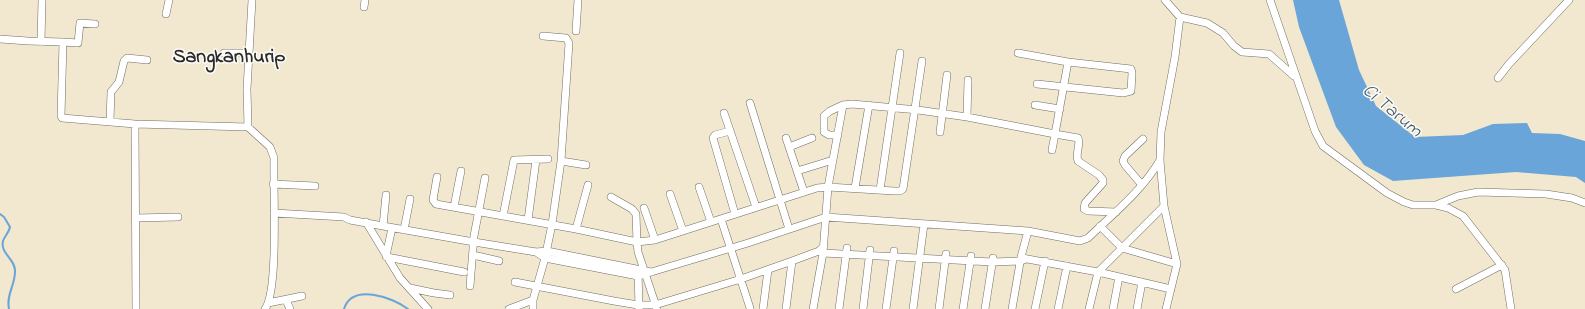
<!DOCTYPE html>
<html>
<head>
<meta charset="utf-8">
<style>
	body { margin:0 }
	canvas { display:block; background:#f1e8cf }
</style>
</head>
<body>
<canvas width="1585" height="309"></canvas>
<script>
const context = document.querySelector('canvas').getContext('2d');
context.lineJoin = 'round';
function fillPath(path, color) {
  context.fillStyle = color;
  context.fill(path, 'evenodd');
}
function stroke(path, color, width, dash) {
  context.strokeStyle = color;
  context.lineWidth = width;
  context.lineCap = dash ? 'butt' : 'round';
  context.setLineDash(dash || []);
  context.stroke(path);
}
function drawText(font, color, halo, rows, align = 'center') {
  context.font = font + ' "Indie Flower",sans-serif';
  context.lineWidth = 3;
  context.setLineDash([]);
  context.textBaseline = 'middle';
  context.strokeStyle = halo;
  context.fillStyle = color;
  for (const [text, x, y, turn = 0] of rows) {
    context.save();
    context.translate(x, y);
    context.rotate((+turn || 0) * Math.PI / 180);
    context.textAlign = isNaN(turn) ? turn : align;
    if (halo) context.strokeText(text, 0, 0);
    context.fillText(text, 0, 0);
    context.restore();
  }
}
fillPath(new Path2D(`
	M1293,0H1339L1359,70L1376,106L1415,137L1463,135L1493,124L1527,123L1532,133L1560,134L1585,141V183L1576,177L1516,172L1393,181L1364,165L1336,127L1299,27Z`), '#6aa5da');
stroke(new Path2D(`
	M0,214L4,217L10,227C9,232 5,236 3,241C0,254 16,259 15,272C15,285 6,295 9,309
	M344,309C352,283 392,297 408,309`), '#6aa5da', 2);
const minor = new Path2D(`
	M1165,0L1180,17L1207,23L1223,33L1234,46L1242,52L1269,54L1294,76
	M1270,0L1315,131L1323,146L1387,193L1404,202L1413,205H1436L1448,208L1463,216L1505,270L1511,309
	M364,7L365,0
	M166,14L169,0
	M576,31L578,0
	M0,39L28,41L63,42L61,116L62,118L135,124L248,127L270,147L274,158C273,186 279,291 265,309
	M41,42L42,0
	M63,42L78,43L80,23L95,24
	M224,53H249
	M1018,53L1068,62L1055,134L1078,138C1081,145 1075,153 1078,161L1099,175L1103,180V183L1085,203L1084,209L1088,211L1116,212
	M1498,78L1509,64L1569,0
	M1037,84L1123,93L1131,91L1132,73L1131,69L1068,62
	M750,103L789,229
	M1035,105L1060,109
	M724,113L756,207
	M967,117L968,80
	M110,121L111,92L119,82L124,61L127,58L147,60
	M135,124L136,309
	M248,127L247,89L252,0
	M730,131L715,135L713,138L735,214
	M940,132L947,75
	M838,135H829L824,132V116L830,111L843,105
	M786,138L804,192
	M789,147L812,138
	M561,161L586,165
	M797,171L833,160
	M437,177L433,200L436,204L576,229L637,242L655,240
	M273,184L315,186
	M1142,185L1125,165L1123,161L1125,156L1143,139
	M699,187L711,222
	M855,188L869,105
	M880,190L900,53
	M670,194L683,231
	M611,197L632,209L636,214L637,242L638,252L657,309
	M1436,205L1458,196L1478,192L1546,194L1572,198L1585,203
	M454,207L461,171
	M644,208L655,240L817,188L828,187L843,105L852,104L918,110L967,117L1055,134L1052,150
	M274,213L344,217L350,220L383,226L474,242L536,252L547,251L651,272
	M503,216L514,160L548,159
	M136,218L178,217
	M721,219L750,308
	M528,220L536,160
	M366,222L400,278L428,309
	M383,226L386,195
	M1100,226L1122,248L1177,264
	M576,229L588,185
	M404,230L410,199
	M819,251L823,253L992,262L1021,261L1026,259
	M536,252L545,258L638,276L748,243L826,217L1028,231L1080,241L1088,238C1113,214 1142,191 1160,160
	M473,255L499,261
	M386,256L392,228
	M387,257L464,272
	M1022,258L1098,272L1171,289
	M638,271L639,309
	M515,282L614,301L638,305H655L741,279L792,261L819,251L823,247
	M470,286L474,236L485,178
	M410,288L434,293L450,295
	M1456,289L1502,265
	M286,300L290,309
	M268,303L302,296
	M509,309L533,300
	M533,309V300L545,258L552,224L561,161L569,43L566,38L543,36
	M763,309L768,270
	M786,309L792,261
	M813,309L823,253L828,187L894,191H900L903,189L922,61
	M839,309L847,248
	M863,309L870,250
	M886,309L894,251
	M913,309L924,224
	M939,309L946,254
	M963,309L971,256
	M985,309L993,258
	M1012,309L1021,257L1028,231
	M1035,309L1045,261
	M1058,309L1067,266
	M1089,309L1098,272L1164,206
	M1113,309L1119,277
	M1137,309L1142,282
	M1166,309L1177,264L1164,206L1160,160L1161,132L1175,57L1180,17`);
stroke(minor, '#706d64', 8);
stroke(minor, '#fff', 7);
drawText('italic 19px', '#445c71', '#fdfcf7', [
	["Ci Tarum",1391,112,40]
]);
drawText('bold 20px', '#2b2b2b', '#fdfcf7', [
	["Sangkanhurip",229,59]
]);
</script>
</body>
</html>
